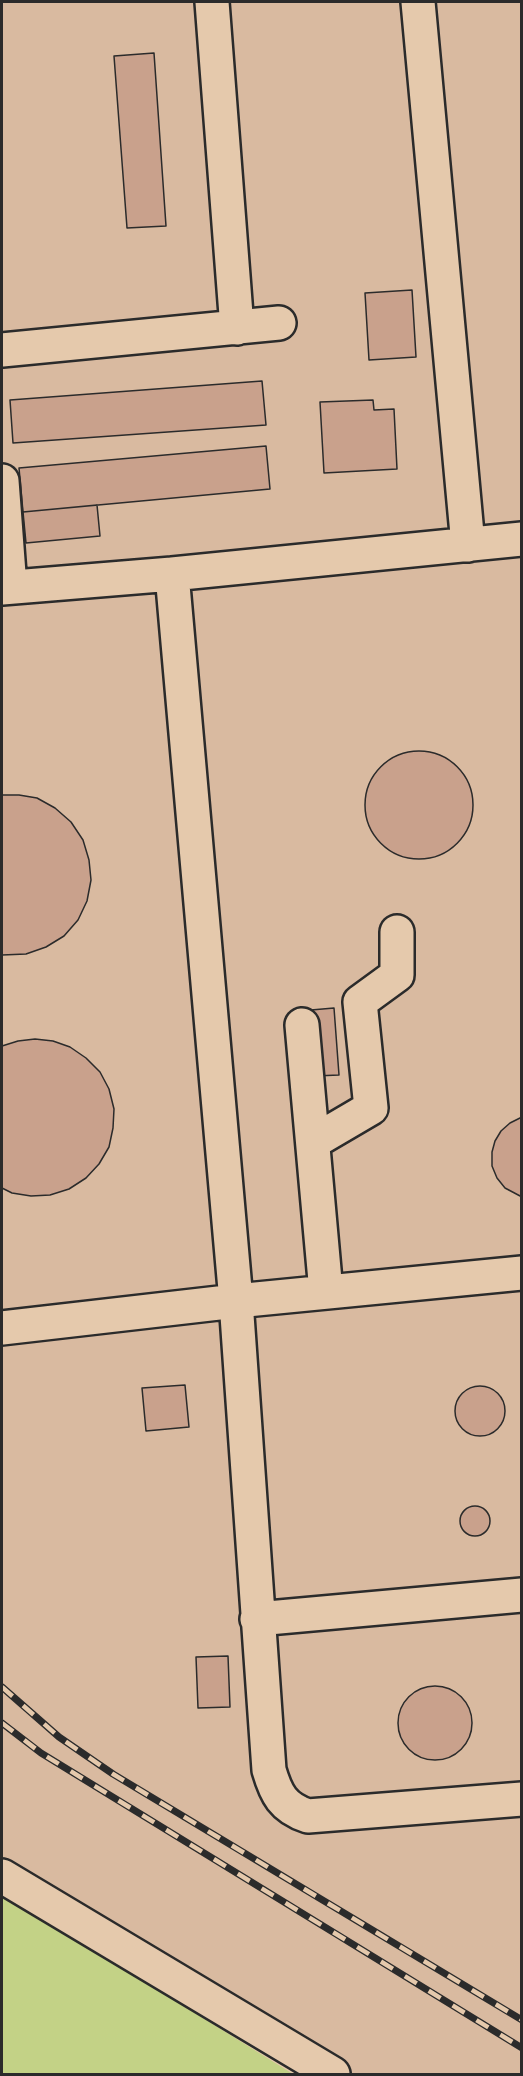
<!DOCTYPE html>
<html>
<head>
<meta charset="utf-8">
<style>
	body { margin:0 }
	#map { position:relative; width:523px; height:2076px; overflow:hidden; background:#e5c9ac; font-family:Sriracha,sans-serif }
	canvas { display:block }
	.frame { position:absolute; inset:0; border:3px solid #2b2b2b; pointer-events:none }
</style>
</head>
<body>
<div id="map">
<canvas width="523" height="2076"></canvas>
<div class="frame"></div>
</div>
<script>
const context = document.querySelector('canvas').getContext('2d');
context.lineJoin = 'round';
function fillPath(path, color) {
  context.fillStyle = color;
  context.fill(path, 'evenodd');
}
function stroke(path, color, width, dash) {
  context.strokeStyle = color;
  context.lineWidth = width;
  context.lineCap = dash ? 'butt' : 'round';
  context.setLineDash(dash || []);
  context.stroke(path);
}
fillPath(new Path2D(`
	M2,2H521V2074H321L79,1944L2,1883Z`), '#d9baa0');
fillPath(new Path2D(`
	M2,1893L293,2074H2Z`), '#c3d286');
const building = new Path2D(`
	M154,53L166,226L127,228L114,56Z
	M412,290L416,357L369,360L365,293Z
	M262,381L266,425L13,443L10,400Z
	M373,400L374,410L394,409L397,469L324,473L320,402Z
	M266,446L270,489L23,512L19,468Z
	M97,505L100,536L26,543L23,512Z
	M365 805a54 54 0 1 1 108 0a54 54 0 1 1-108 0Z
	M2,795H19L37,798L55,808L71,822L83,840L89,860L91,880L87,901L78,920L64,936L46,947L26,954L2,955Z
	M334,1008L339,1075L315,1076L311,1010Z
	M35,1039L53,1041L70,1047L86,1058L100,1072L109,1089L114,1109L113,1128L109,1147L99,1164L86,1178L69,1189L50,1195L31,1196L12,1193L2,1188V1046L18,1041Z
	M522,1117V1197L505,1188L497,1178L492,1166V1152L495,1141L501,1131L510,1123Z
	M185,1385L189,1427L146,1431L142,1388Z
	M455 1411a25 25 0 1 1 50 0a25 25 0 1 1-50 0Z
	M460 1521a15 15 0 1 1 30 0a15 15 0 1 1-30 0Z
	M228,1656L230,1707L198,1708L196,1657Z
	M398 1723a37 37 0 1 1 74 0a37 37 0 1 1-74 0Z`);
fillPath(building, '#c9a18c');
stroke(building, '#2b2b2b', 1.5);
const minor = new Path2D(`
	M212,2L237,328
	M418,2L468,545
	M2,350L279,323
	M2,481L10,587
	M172,574L236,1301L269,1770C276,1794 283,1808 308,1816L522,1799
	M2,588L172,574L522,539
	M302,1025L326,1292
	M313,1142L371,1108L360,1002L397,975V932
	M2,1328L236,1301L522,1273
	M257,1619L522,1595
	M2,1876L333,2074`);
stroke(minor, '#2b2b2b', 38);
stroke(minor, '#e5c9ac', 33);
const rail = new Path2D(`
	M2,1687L59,1737L113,1774L522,2020
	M2,1723L41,1753L522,2048`);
stroke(rail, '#2b2b2b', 7);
stroke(rail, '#e5c9ac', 4.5, [14]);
</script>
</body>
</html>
